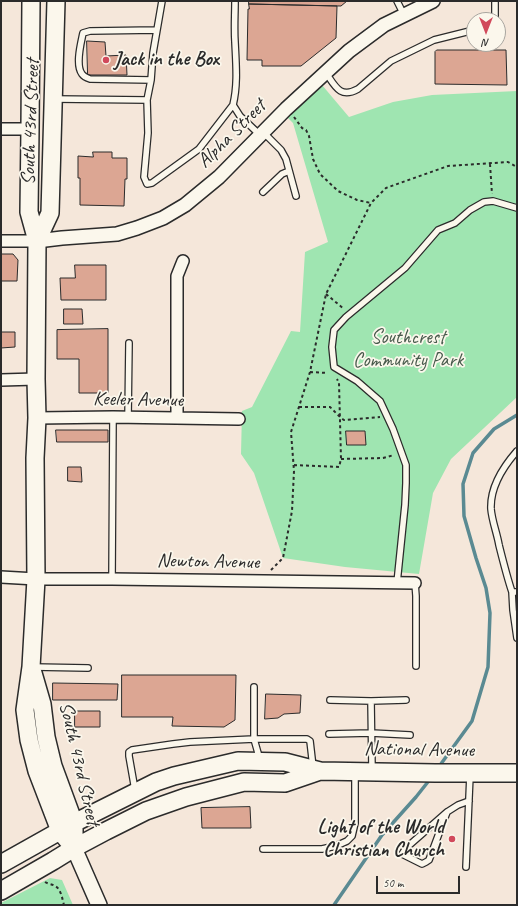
<!DOCTYPE html>
<html>
<head>
<meta charset="utf-8">
<style>
	body { margin:0 }
	#map { position:relative; width:518px; height:906px; overflow:hidden; background:#f5e7da; font-family:Caveat,sans-serif }
	canvas { display:block }
	.frame { position:absolute; inset:0; border:2px solid #2b2b2b; pointer-events:none }
	.north { position:absolute; left:466px; top:12px; width:40px; height:40px; box-sizing:border-box; background:#fbf7ec; border:1px solid #a8a59f; border-radius:50%; rotate:180deg; font-size:11px; font-weight:700; line-height:16px; text-align:center; color:#2b2b2b }
	.north::after { content:''; display:block; margin:auto; width:14px; height:18px; background:#d1495b; clip-path:polygon(50% 0,100% 100%,50% 72%,0 100%) }
	.scale { position:absolute; left:376px; top:876px; width:84px; height:18px; box-sizing:border-box; border:2px solid #2b2b2b; border-top:0; padding-left:5px; font-size:12px; line-height:14px; white-space:nowrap; color:#2b2b2b; -webkit-text-stroke:3px #fbf7ec; paint-order:stroke }
</style>
</head>
<body>
<div id="map">
<canvas width="518" height="906"></canvas>
<div class="frame"></div>
<div class="north">N</div>
<div class="scale">50 m</div>
</div>
<script>
const context = document.querySelector('canvas').getContext('2d');
context.lineJoin = 'round';
function fillPath(path, color) {
  context.fillStyle = color;
  context.fill(path, 'evenodd');
}
function stroke(path, color, width, dash) {
  context.strokeStyle = color;
  context.lineWidth = width;
  context.lineCap = dash ? 'butt' : 'round';
  context.setLineDash(dash || []);
  context.stroke(path);
}
function drawText(font, color, halo, rows, align = 'center') {
  context.font = font + ' Caveat,sans-serif';
  context.lineWidth = 3.5;
  context.setLineDash([]);
  context.textBaseline = 'middle';
  context.strokeStyle = halo;
  context.fillStyle = color;
  for (const [text, x, y, turn = 0] of rows) {
    context.save();
    context.translate(x, y);
    context.rotate((+turn || 0) * Math.PI / 180);
    context.textAlign = isNaN(turn) ? turn : align;
    if (halo) context.strokeText(text, 0, 0);
    context.fillText(text, 0, 0);
    context.restore();
  }
}
fillPath(new Path2D(`
	M322,85L349,117L393,102L432,95L517,91V397L451,459L433,493L419,574L345,567L283,558L254,473L241,454L242,411L252,407L291,331L300,332L305,252L328,242L293,123L287,117Z
	M50,878L62,880L73,905H1V903Z`), '#9fe5b1');
stroke(new Path2D(`
	M438,768L472,721L488,667L490,613L486,588L476,558L464,516L463,484L473,453L494,429L517,415
	M334,905L382,835L416,797L431,778`), '#5a8a92', 3.5);
const building = new Path2D(`
	M249,1H347L341,6L249,4Z
	M249,4L337,6L336,38L301,66H262V60H247L248,9H249Z
	M87,41L105,42L106,56L126,55L127,75H88Z
	M437,50H506L507,85L435,84V52Z
	M93,152H112V158H127V179H125L124,206L80,205V178H78V156L93,157Z
	M1,254H13L18,260L17,281H1Z
	M75,265H106V300H61L60,278H75Z
	M64,309H82L83,324H64Z
	M108,329V393H79V359H57V330Z
	M1,332H15V347L1,348Z
	M56,430H108V442H57Z
	M346,431H365L366,445H347Z
	M68,467H81L82,482L68,481Z
	M122,675H236L235,720L224,727L172,726L173,717H122Z
	M53,683L118,684L117,700H53Z
	M266,694L301,695L300,713L284,714L278,718L265,719Z
	M75,711H100V727H75Z
	M250,807L251,828H202L201,808Z`);
fillPath(building, '#dca693');
stroke(building, '#2b2b2b', 1);
const service = new Path2D(`
	M235,1C235,15 234,28 235,42C236,64 238,84 233,105L240,116L260,135
	M397,1L404,15
	M494,20L495,18V1
	M326,73C335,86 340,99 358,89L391,61L434,40L474,30
	M151,80L90,79C87,78 84,77 82,74C75,65 81,43 83,33L90,31L157,30
	M55,99L147,100L148,133L144,177L147,184L152,183L199,149L233,105
	M147,100L151,80L153,53L162,1
	M263,132L281,150L286,159L296,196
	M263,192L282,174L289,171
	M128,418L129,343
	M112,579L113,417
	M397,583L405,505L406,483V465L393,429L380,401L357,381L334,367L332,347L334,330L346,317L405,268L438,230L455,223L470,210L484,202L493,201L517,208
	M415,583L416,596V666
	M512,592C507,577 503,561 499,545C497,533 492,521 491,509C490,487 503,467 517,451
	M517,592H512L513,610L517,638
	M33,667L88,668
	M254,687V739L260,760
	M330,700L371,701
	M329,734L371,733L410,735
	M372,769L371,701L406,700
	M135,790L129,756V752L132,750L173,744L190,742L254,739H307L310,741L313,767
	M447,812L406,848L402,854L422,864L426,862L429,860L447,812L458,805L469,801
	M263,849H322L336,846L347,841L352,836L355,823V774
	M466,867L470,775`);
const minor = new Path2D(`
	M1,129H30
	M1,241H37
	M1,380L36,379
	M37,418L113,417L239,419
	M177,418V276L183,261
	M1,577L36,579H112L415,583`);
const tertiary = new Path2D(`
	M37,241L62,238L117,234L137,228L163,218L185,205L219,177L286,109L349,51L384,25L433,1`);
const secondary = new Path2D(`
	M74,848L99,905`);
const primary = new Path2D(`
	M31,1L30,129L29,212L37,241L36,379L37,418L35,458L36,579L31,667L25,710L29,740L37,771L60,831L74,848
	M37,241L50,213L56,1
	M33,673L42,704L46,737L53,766L74,823V834
	M1,864L74,823L156,782L174,776L238,761L285,762L320,771L435,773H517
	M1,891L53,861L74,848L106,831L146,811L186,797L244,782L285,783L320,771`);
stroke(service, '#2b2b2b', 8);
stroke(minor, '#2b2b2b', 14);
stroke(tertiary, '#2b2b2b', 16);
stroke(secondary, '#2b2b2b', 18);
stroke(primary, '#2b2b2b', 20);
stroke(new Path2D(`
	M294,117L302,128L306,130L309,136L313,159L320,174L338,191L357,200L371,203
	M490,164L492,194
	M326,294L344,309
	M310,372L328,373
	M299,407H330L341,418L344,420L380,417
	M341,459L383,458L394,455
	M294,465L339,467L341,459L339,383L337,379
	M271,570L283,558L292,511L294,471L291,432L310,372L326,294L371,203L386,188L448,166L508,162L517,167
	M45,882C48,884 52,884 55,886C61,889 62,898 64,905`), '#2b2b2b', 2, [3, 3]);
stroke(service, '#fbf7ec', 5.5);
stroke(minor, '#fbf7ec', 11);
stroke(tertiary, '#fbf7ec', 13);
stroke(secondary, '#fbf7ec', 15);
stroke(primary, '#fbf7ec', 17);
for (const [x, y, r, color] of [
	[106,60,4,"#d1495b"],
	[452,839,4,"#d1495b"]
]) {
  const dot = new Path2D();
  dot.arc(x, y, r, 0, 2 * Math.PI);
  context.fillStyle = color;
  context.fill(dot);
  stroke(dot, '#fbf7ec', 1.5);
}
drawText('bold 20px', '#2b2b2b', '#fbf7ec', [
	["Jack in the Box",114,60],
	["Light of the World",444,828,"right"],
	["Christian Church",444,851,"right"]
], 'left');
drawText('20px', '#2b2b2b', '#fbf7ec', [
	["South 43rd Street",31,122,-88],
	["Alpha Street",232,134,-45],
	["Keeler Avenue",138,400,1],
	["Newton Avenue",208,562,1],
	["National Avenue",419,750,1],
	["South 43rd Street",79,764,77]
]);
drawText('20px', '#485a4c', '#fbf7ec', [
	["Southcrest",408,338],
	["Community Park",408,361]
]);
</script>
</body>
</html>
